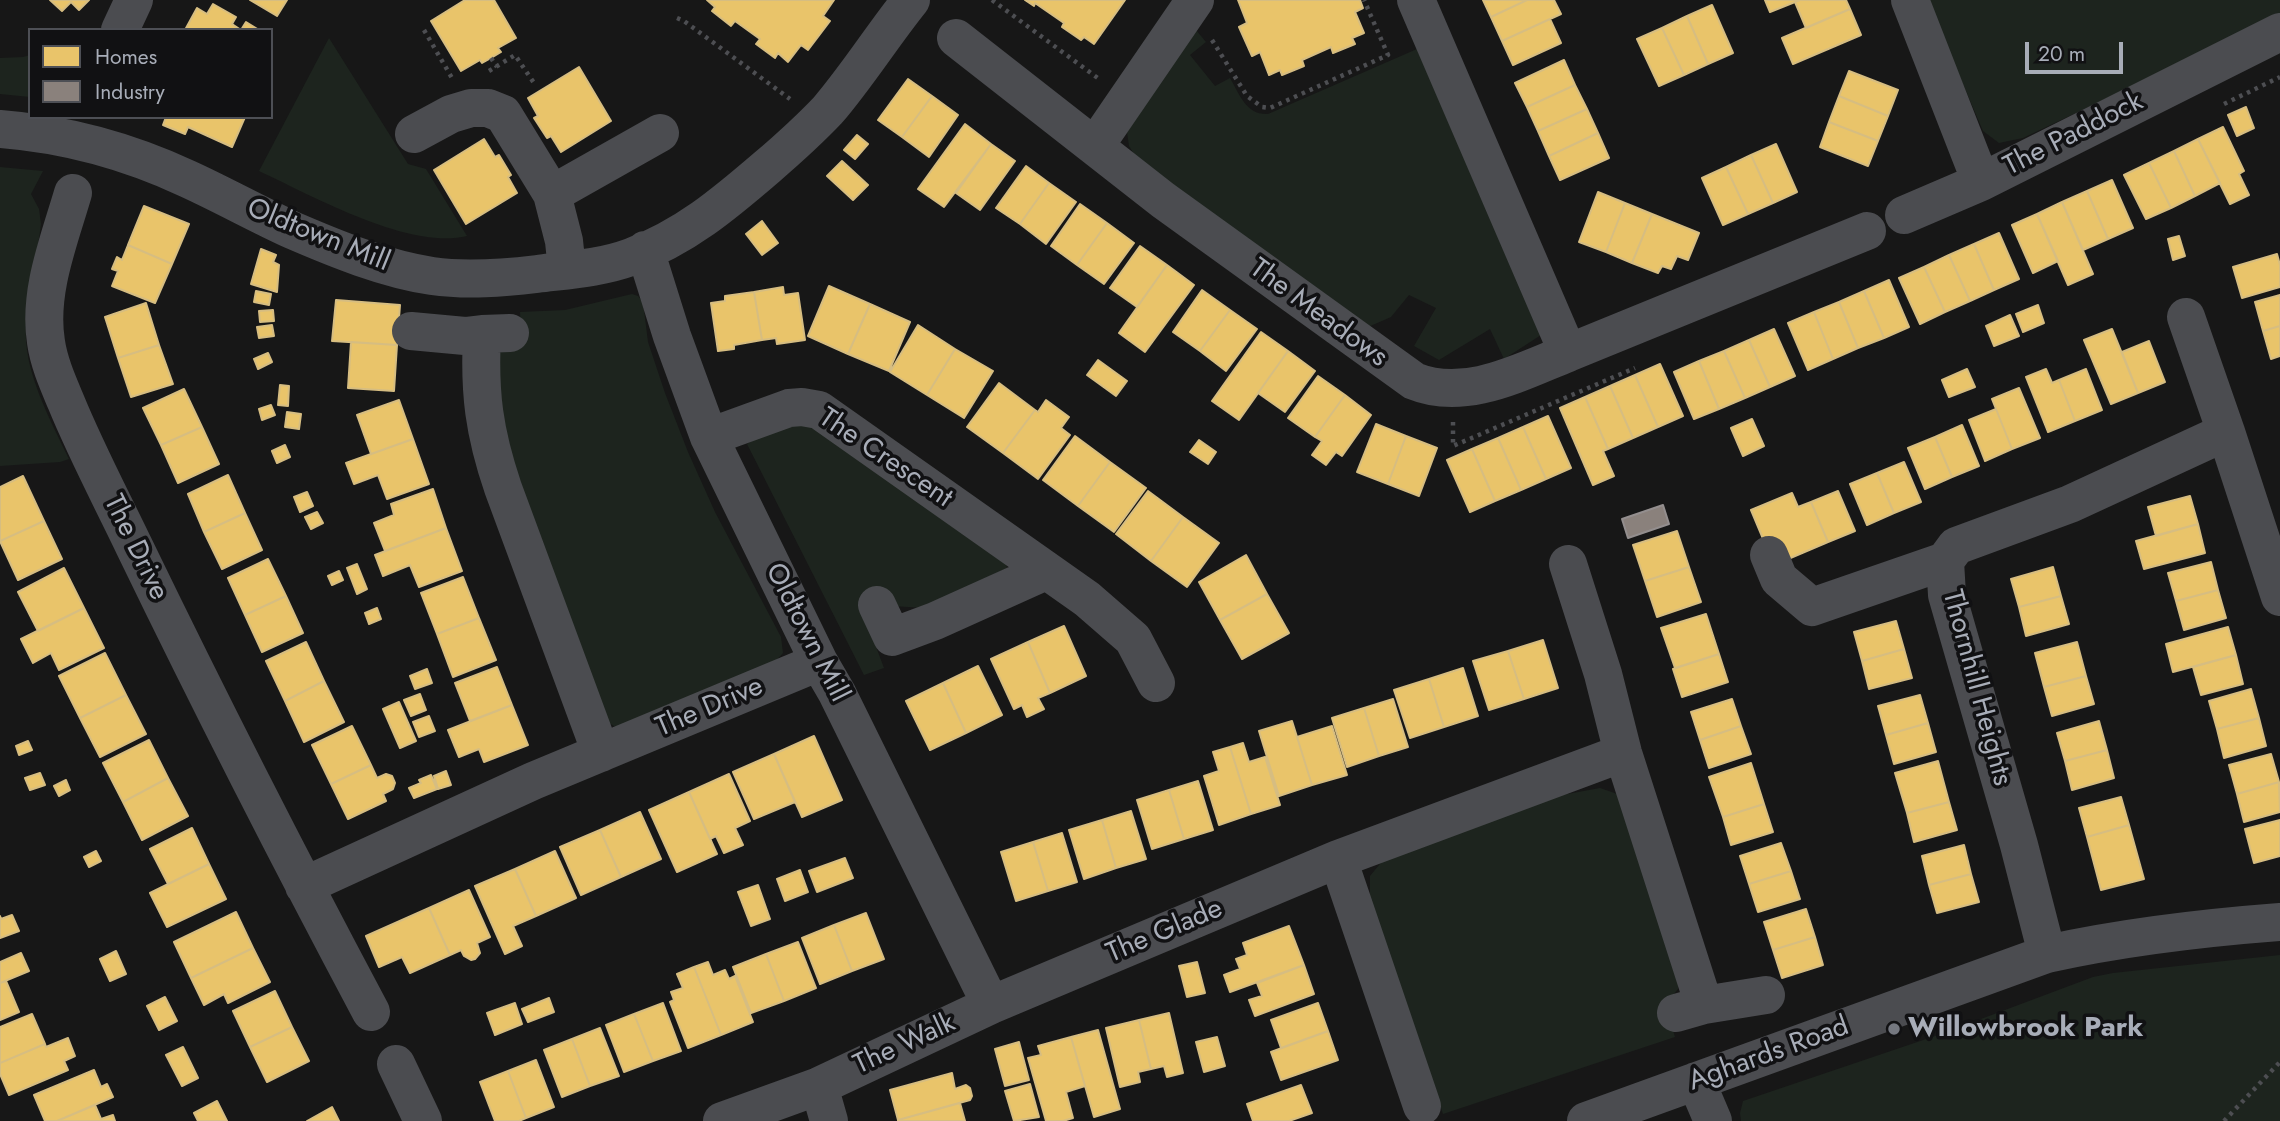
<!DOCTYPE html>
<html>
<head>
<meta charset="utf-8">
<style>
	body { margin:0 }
	#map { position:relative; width:2280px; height:1121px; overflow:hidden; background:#171717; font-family:Jost,sans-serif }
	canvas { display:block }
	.legend { position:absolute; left:28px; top:28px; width:245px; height:91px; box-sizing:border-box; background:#111113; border:2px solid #4d4f55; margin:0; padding:9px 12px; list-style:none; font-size:21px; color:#a8adb8 }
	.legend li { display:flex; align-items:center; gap:14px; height:35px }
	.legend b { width:35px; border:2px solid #4d4f55 }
	.scale { position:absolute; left:2025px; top:42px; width:98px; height:32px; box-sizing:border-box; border:4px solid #a8adb8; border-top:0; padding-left:9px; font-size:21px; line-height:24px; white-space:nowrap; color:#a8adb8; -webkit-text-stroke:5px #111113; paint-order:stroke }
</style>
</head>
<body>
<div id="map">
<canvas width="2280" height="1121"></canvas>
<ul class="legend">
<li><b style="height:19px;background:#e9c46a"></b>Homes</li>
<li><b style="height:19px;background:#8a817c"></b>Industry</li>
</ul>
<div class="scale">20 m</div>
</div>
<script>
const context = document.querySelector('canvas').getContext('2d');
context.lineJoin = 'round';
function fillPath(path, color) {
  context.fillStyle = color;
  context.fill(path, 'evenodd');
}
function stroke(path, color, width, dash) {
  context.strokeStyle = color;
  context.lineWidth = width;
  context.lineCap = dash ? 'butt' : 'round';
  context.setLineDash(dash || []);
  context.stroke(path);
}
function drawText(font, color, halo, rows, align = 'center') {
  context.font = font + ' Jost,sans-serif';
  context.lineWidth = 7;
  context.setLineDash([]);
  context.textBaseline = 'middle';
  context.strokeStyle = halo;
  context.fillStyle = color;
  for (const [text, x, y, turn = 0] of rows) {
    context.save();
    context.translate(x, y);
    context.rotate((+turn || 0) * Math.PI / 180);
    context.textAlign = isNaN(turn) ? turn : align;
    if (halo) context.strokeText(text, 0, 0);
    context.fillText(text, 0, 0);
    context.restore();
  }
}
fillPath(new Path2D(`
	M1927,0H2280V13L2270,21L2023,138L1999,143L1983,131Z
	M1196,30L1206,42L1190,55L1215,86L1230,78C1240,95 1246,115 1268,114L1417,49L1541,335L1504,359L1490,329L1439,360L1414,346L1436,308L1409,295L1391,317L1368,327L1137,159L1129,146L1127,132Z
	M329,38L408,164L426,169L467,236C408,250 313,196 259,171Z
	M30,55V97L0,94V58L23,57Z
	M0,167L43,171L31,194L39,209L41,224C37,258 28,292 26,326C23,371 50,419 69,459L60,462L0,466Z
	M632,294L638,296L643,302L648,342L665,393L688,452L715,512L781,637L783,653L772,665L619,729L609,723L508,463L496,358L504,348L522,344L520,312L565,310Z
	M797,421L822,428L1004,557L1007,568L924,608L860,604L884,668L864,675L747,444L774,425Z
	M1600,788L1623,796L1680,973L1678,989L1665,1005L1675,1037L1443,1114L1370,901V876L1384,859L1562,795Z
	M2280,955V1121H1741L1740,1113L1743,1101L1941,1034L2093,977L2113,973Z`), '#1d241e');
const homes = new Path2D(`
	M50,0H89L79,10L71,2L62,11Z
	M250,0H287L277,16Z
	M465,0H494L516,38L498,48L501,52L491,58L482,63L480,60L461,71L431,21Z
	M707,0H834L823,16L830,21L808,50L801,45L788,62L778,53L775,58L756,44L760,39L735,21L731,26L712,11L715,7Z
	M1025,0H1125L1094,44L1084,37L1081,40L1062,27L1064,23L1035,3L1034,6Z
	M1238,0H1360L1363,8L1355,12L1364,33L1352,38L1355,44L1333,53L1331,47L1302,60L1304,66L1282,75L1280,70L1269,75L1260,52L1252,56L1239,27L1247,23Z
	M1483,0H1527L1491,17Z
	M1527,0H1554L1561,14L1502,41L1491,17Z
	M1765,0H1800L1770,12Z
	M1800,0H1846L1850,9L1806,28L1795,2Z
	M213,4L236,17L232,24L241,30L246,22L259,30H185L197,8L207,14Z
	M1712,5L1733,53L1708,64L1687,16Z
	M1850,9L1861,35L1793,64L1782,38Z
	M1687,16L1708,64L1684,75L1662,28Z
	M1550,19L1561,43L1513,65L1502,41Z
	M1662,28L1684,75L1659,86L1637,39Z
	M1564,60L1575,85L1527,107L1515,83Z
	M579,67L611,121L561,152L551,136L547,138L534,118L538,116L528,98Z
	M1849,71L1898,90L1888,116L1839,96Z
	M908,79L932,96L902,137L878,120Z
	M1575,85L1587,109L1538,131L1527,107Z
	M932,96L958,115L929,157L902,137Z
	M1839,96L1888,116L1878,141L1829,122Z
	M2246,107L2254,128L2237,136L2228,115Z
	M1587,109L1598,133L1549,156L1538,131Z
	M166,117H245L232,147L188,127L185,134L163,125Z
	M1829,122L1878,141L1868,166L1820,147Z
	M965,124L991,144L944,207L918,189Z
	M2223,127L2244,171L2239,174L2249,195L2230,204L2198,139Z
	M1598,133L1609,158L1560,180L1549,156Z
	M857,135L868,144L855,159L844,150Z
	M484,139L495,157L499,155L511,175L508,177L517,193L466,224L434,170Z
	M2198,139L2220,183L2195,196L2174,151Z
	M991,144L1015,161L980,210L956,193Z
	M1776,144L1797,192L1773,203L1751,155Z
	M2174,151L2195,196L2171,208L2149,163Z
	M1751,155L1773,203L1748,214L1726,167Z
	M842,161L868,185L853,200L827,176Z
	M2149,163L2171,208L2146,219L2124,175Z
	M1026,166L1049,183L1020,224L996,208Z
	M1726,167L1748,214L1723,225L1702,178Z
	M2112,180L2133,228L2108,239L2087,191Z
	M1049,183L1076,202L1046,244L1020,224Z
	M2087,191L2108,239L2083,250L2062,202Z
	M1598,192L1625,203L1606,252L1579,242Z
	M2062,202L2093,274L2068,285L2037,214Z
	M1625,203L1652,214L1632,263L1606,252Z
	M1080,204L1107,223L1077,265L1051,246Z
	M144,206L189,224L172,264L128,245Z
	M1652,214L1699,233L1688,260L1677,256L1671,269L1662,266L1658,273L1632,263Z
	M2037,214L2058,261L2033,273L2012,225Z
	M762,221L778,243L762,255L746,234Z
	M1107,223L1134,243L1104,284L1077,265Z
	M1999,233L2019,279L1994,290L1974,244Z
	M2179,236L2185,256L2173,260L2168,239Z
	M1974,244L1994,290L1970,301L1949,255Z
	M128,245L172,264L155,303L112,286L118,271L112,269L117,257L122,260Z
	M1140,246L1167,265L1137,307L1110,288Z
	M261,249L276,255L273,262L279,265L277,292L251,284Z
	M2277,254L2280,265V287L2242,298L2233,267Z
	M1949,255L1970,301L1945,312L1924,267Z
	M1167,265L1194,285L1145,352L1119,333Z
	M1924,267L1945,312L1920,324L1899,278Z
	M1889,280L1909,327L1884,338L1864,291Z
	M829,286L870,304L848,354L808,336Z
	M783,287L784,295L798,293L805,340L777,344L776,338L762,340L754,292Z
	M1202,290L1230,310L1200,351L1173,332Z
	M256,291L271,294L269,305L254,302Z
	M1864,291L1884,338L1858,348L1839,302Z
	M754,292L762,340L734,345V349L718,351L711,303L725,301V296Z
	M2280,295V326L2263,331L2255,302Z
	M336,300L400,305L397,345L332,341Z
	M1839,302L1858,348L1833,359L1814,312Z
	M146,303L159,345L118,358L105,317Z
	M870,304L910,322L889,371L848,354Z
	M2038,305L2044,323L2023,332L2016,314Z
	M273,310L274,321L260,322L259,311Z
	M1230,310L1257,329L1226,371L1200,351Z
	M1814,312L1833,359L1808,370L1788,323Z
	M2010,315L2019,336L1994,346L1986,326Z
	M272,325L274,336L259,338L257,327Z
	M918,325L955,349L927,395L890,372Z
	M2280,326V356L2271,359L2263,331Z
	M1774,329L1795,376L1770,387L1749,340Z
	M2112,329L2138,393L2111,404L2084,340Z
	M1261,332L1288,351L1239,420L1212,401Z
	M1749,340L1770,387L1745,398L1724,351Z
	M2149,341L2165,382L2138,393L2122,352Z
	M351,342L397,345L394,391L348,388Z
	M159,345L173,384L131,397L118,358Z
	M955,349L993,371L964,418L927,395Z
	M1288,351L1315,371L1285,412L1258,393Z
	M1724,351L1745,398L1719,409L1699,361Z
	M268,353L272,362L258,369L254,359Z
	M1098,360L1127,381L1116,396L1087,375Z
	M1699,361L1719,409L1694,419L1674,372Z
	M1660,364L1683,416L1658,427L1635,375Z
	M1967,369L1975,387L1949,397L1942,380Z
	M2046,369L2052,383L2059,380L2075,421L2048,432L2026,377Z
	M2086,369L2102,410L2075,421L2059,380Z
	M1635,375L1658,427L1633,438L1610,386Z
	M1318,376L1345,395L1315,437L1288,418Z
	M999,383L1035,410L1003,453L967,427Z
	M280,385L289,386L288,406L278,405Z
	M1610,386L1633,438L1608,449L1585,397Z
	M2019,388L2040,438L2012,449L1992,399Z
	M184,389L202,427L161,445L143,408Z
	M1345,395L1371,415L1342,456L1336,452L1326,465L1312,455L1322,441L1315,437Z
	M1585,397L1608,449L1603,451L1614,476L1593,485L1560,408Z
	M399,400L413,439L371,454L357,415Z
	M1046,400L1069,417L1061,428L1070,435L1038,479L1003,453L1035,410L1038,412Z
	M271,405L275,415L262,420L259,409Z
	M1996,409L2012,449L1985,461L1969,420Z
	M287,412L301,414L299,429L285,427Z
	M1548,416L1571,468L1546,479L1523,427Z
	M1752,419L1764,446L1743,456L1731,428Z
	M1376,424L1406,436L1388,484L1357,472Z
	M1962,425L1979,466L1952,477L1935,437Z
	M202,427L219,464L178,483L161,445Z
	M1523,427L1546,479L1521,490L1498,438Z
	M1075,436L1110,462L1078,506L1043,480Z
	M1406,436L1437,448L1419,496L1388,484Z
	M1935,437L1952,477L1925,489L1908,448Z
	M1498,438L1521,490L1495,501L1472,449Z
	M413,439L429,484L387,499L378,475L354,484L346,463Z
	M1199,440L1216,452L1208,464L1190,452Z
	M285,445L290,457L277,463L272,451Z
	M1472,449L1495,501L1470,512L1447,460Z
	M1110,462L1146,488L1114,532L1078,506Z
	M1904,462L1921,502L1894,513L1877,473Z
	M1877,473L1894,513L1867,525L1850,484Z
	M228,475L245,513L204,532L188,494Z
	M23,476L44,521L0,541V487Z
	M433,489L446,528L385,551L374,523L394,515L391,504Z
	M1148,491L1183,517L1151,561L1116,534Z
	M1838,491L1855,531L1828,542L1811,502Z
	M307,492L313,506L300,512L294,497Z
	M1792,493L1798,507L1811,502L1828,542L1774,565L1751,510Z
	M2190,496L2198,524L2156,536L2148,507Z
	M317,512L323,523L311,529L305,517Z
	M245,513L262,550L222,569L204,532Z
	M1183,517L1219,543L1187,587L1151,561Z
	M44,521L62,559L18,580L0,541Z
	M2198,524L2205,553L2144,569L2136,541Z
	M446,528L462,571L419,587L410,565L383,576L375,555Z
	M1677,531L1689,567L1645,581L1633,545Z
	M1246,555L1267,594L1220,620L1199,582Z
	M268,559L286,596L245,615L228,578Z
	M2211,562L2218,590L2176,601L2168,573Z
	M357,564L367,589L357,594L347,568Z
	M1689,567L1701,602L1657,617L1645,581Z
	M2053,567L2061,596L2019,607L2011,579Z
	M64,568L84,608L38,631L18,592Z
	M339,571L343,580L332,585L328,576Z
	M463,577L479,618L437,634L421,593Z
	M2218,590L2226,618L2184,630L2176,601Z
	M1267,594L1289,633L1242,659L1220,620Z
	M286,596L303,633L262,652L245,615Z
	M2061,596L2069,624L2026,636L2019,607Z
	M84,608L104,648L59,670L51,653L33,663L21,639Z
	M377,608L381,619L369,624L365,613Z
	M1706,614L1719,654L1675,668L1661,628Z
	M479,618L496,660L453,677L437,634Z
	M1896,621L1904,649L1862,661L1854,632Z
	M1064,626L1086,676L1050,693L1028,642Z
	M2228,627L2236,655L2173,672L2166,644Z
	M1543,640L1558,688L1524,699L1508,651Z
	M306,642L324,681L285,701L266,661Z
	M1028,642L1050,693L1038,698L1044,709L1027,717L1022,705L1014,709L991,659Z
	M2077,642L2086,676L2044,687L2035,653Z
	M1904,649L1912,678L1869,689L1862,661Z
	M1508,651L1524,699L1489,710L1473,661Z
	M105,653L126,695L80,718L59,676Z
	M1719,654L1728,682L1682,697L1673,669Z
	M2236,655L2243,684L2201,695L2193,667Z
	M978,666L1002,715L966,733L943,683Z
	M497,667L512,705L470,721L455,683Z
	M1463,668L1478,716L1444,727L1429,679Z
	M427,669L432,683L415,689L410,676Z
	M2086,676L2094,704L2052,716L2044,687Z
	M1429,679L1444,727L1410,738L1394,690Z
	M324,681L344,722L304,742L285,701Z
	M943,683L966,733L930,750L906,701Z
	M2251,689L2259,718L2217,729L2209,701Z
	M420,694L426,710L411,716L404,700Z
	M126,695L146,734L100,757L80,718Z
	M1920,695L1928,723L1886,735L1878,706Z
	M1393,699L1408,747L1379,756L1364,708Z
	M1732,699L1741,726L1700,740L1691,712Z
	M399,702L416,741L400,748L383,709Z
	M512,705L528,745L484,762L479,749L459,757L448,730Z
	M1364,708L1379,756L1347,767L1332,718Z
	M429,716L435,731L419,737L413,722Z
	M2259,718L2266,746L2224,758L2217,729Z
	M1292,721L1312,785L1279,796L1259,731Z
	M2099,721L2107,750L2065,761L2057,733Z
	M1928,723L1936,752L1894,764L1886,735Z
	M352,726L371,765L331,784L312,745Z
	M1332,726L1347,775L1312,785L1297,737Z
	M1741,726L1751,754L1709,768L1700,740Z
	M814,736L842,800L802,817L774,754Z
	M149,740L168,778L123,802L103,763Z
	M28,741L32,750L19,755L16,746Z
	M1243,743L1249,762L1265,757L1280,805L1251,814L1230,747Z
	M1230,747L1251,814L1219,825L1204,776L1219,771L1213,752Z
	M2107,750L2114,778L2072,790L2065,761Z
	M774,754L795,802L754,819L733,772Z
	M2271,754L2279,782L2237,794L2229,765Z
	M1938,761L1949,802L1907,813L1895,773Z
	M1751,763L1764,804L1723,817L1709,777Z
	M371,765L377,778L386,774L392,776L395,783L393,789L383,794L386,801L348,819L331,784Z
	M446,771L451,785L438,789L434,776Z
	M40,773L45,785L30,790L25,778Z
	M729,774L750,821L735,828L743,845L724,853L716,836L710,839L689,792Z
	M431,775L437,789L414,798L409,788L421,783L419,780Z
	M168,778L188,816L142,840L123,802Z
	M66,780L70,790L59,796L54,786Z
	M1198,781L1213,830L1184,839L1169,790Z
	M2279,782L2280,812L2244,822L2237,794Z
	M1169,790L1184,839L1152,849L1137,800Z
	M689,792L717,854L677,872L649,810Z
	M2121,797L2129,825L2087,837L2079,808Z
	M1949,802L1957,830L1914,842L1907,813Z
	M1764,804L1773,832L1731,845L1723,817Z
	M1131,811L1146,859L1116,868L1102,820Z
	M640,812L661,859L621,877L600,830Z
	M1102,820L1116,868L1084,879L1069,830Z
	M2280,820V856L2254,863L2245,829Z
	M2129,825L2144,879L2101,890L2087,837Z
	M192,828L209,864L168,884L150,849Z
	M600,830L621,877L581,895L560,847Z
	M1062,833L1077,882L1048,891L1033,842Z
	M1033,842L1048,891L1016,901L1001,852Z
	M1781,843L1791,871L1749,884L1740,856Z
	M1964,845L1971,874L1929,885L1922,856Z
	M96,851L101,861L89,867L84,857Z
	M555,851L576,898L536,916L515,869Z
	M845,858L853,878L817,892L809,871Z
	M209,864L226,899L167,927L150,893Z
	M515,869L536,916L513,926L522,946L505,954L475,886Z
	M800,870L808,892L785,901L777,879Z
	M1791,871L1800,899L1758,912L1749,884Z
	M1971,874L1979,902L1937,913L1929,885Z
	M758,885L770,919L751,926L738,892Z
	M469,890L490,937L477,943L480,953L475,959L471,960L464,956L461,950L450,955L429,908Z
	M429,908L450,955L410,973L402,957L379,967L366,936Z
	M1806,909L1815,937L1773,950L1764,922Z
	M236,912L253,948L191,978L174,942Z
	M866,913L884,959L852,971L834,925Z
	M12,915L19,931L0,938V916L1,919Z
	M834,925L852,971L820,984L802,938Z
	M1289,926L1304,965L1230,992L1224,975L1240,969L1236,959L1247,955L1243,943Z
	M1815,937L1823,965L1782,978L1773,950Z
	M798,942L816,988L784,1001L766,954Z
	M253,948L270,982L228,1003L224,994L204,1005L191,978Z
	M116,951L126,974L110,981L100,959Z
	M21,953L29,971L0,983V962Z
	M766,954L784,1001L751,1013L733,967Z
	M708,962L713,975L725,970L729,979L735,976L753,1022L721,1035L694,967Z
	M1197,962L1205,993L1187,997L1179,966Z
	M1304,965L1314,994L1255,1016L1249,1000L1262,996L1257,983Z
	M694,967L721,1035L688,1048L670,1002L674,1000L671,992L683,988L677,974Z
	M6,981L19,1012L0,1020V983Z
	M275,991L292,1027L250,1047L233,1011Z
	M165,997L177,1021L159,1030L147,1006Z
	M549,998L554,1012L528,1022L522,1009Z
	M515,1003L522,1024L495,1035L487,1013Z
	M663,1003L681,1051L653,1061L634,1014Z
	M1318,1003L1328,1031L1281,1048L1271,1020Z
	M1169,1013L1183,1073L1167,1077L1164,1066L1151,1069L1139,1020Z
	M32,1014L45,1044L0,1063V1027Z
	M634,1014L653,1061L624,1072L606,1025Z
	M1139,1020L1151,1069L1138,1072L1140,1082L1120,1087L1106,1028Z
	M292,1027L309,1061L267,1082L250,1047Z
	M600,1028L619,1076L590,1086L572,1039Z
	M1098,1030L1120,1109L1094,1117L1071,1037Z
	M1328,1031L1338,1060L1281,1080L1271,1052Z
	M1071,1037L1085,1086L1066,1092L1073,1118L1063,1121H1046L1028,1058L1041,1055L1038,1046Z
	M1217,1037L1225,1066L1204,1072L1196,1042Z
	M68,1038L75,1056L64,1061L68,1070L9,1095L0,1074V1063L45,1044L46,1047Z
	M572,1039L590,1086L562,1097L544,1050Z
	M1019,1042L1029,1080L1005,1086L995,1049Z
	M183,1047L198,1078L182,1086L166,1055Z
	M536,1060L554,1107L526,1118L508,1071Z
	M94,1070L101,1087L107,1084L113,1097L57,1121H45L34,1095Z
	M508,1071L526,1118L519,1121H495L480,1082Z
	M952,1073L955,1089L966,1085L970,1088L972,1096L970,1100L898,1120L890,1090Z
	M1030,1084L1039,1117L1014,1121L1005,1091Z
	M1301,1085L1312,1113L1289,1121H1253L1247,1104Z
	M217,1101L227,1121H198L194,1113Z
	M960,1103L965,1121H898V1120Z
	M95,1105L101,1119L113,1115L115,1121H57Z
	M332,1107L339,1121H307Z`);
fillPath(homes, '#e9c46a');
stroke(homes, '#d6bd81', 2);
const industry = new Path2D(`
	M1663,505L1669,524L1628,538L1622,519Z`);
fillPath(industry, '#8a817c');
stroke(industry, '#938e8e', 2);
stroke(new Path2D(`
	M992,0L1099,79
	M677,18L684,21L790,99
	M424,30L452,78
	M1212,40L1247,96L1262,107L1270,108L1388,55L1364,0
	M491,58L497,67
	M489,71L515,55L534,83
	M2224,104L2280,77
	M1453,422V446L1635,368
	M2224,1121L2280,1062`), '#4d4e52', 4.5, [3.5, 5]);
stroke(new Path2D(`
	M1416,0L1568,353L1867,231
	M120,30L134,0
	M956,38L1163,200L1414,381C1465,402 1520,372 1568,353
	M0,129C65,134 128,151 188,179C223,195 257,214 292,230C336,249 385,269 432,276C467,281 503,278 537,274C569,270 601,268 631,257C685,237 724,204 767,167C788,149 809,130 828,110C858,75 882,36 911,0
	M414,134L451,114L471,108H488L503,114L552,194L564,241L567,270
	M1095,146L1195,0
	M1981,182L2280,32
	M73,193C59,241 38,292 46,342C49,363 58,383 66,402C86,451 111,498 134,546C210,703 289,858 371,1012
	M552,194L660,133
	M1904,215L1981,182L1910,0
	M645,250L672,336L709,437L819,662L837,693L991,1005
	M411,331L465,336L482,334
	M510,333L482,334C479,393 484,432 503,488L601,753
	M2226,432L2280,597
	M709,437L789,408L802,407L819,410L1087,599L1133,639L1156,683
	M1769,555L1779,579L1812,607L1945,561
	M1568,564L1603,674L1623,753L1704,1005L1676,1013
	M877,605L892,637L935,621L1046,571
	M1338,859L1422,1106
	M304,886L533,781L819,662
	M2047,954L2019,845L1947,595L1945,561L1956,546L2070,504L2226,432L2186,317
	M1704,1005L1766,995
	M396,1064L423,1121
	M1696,1081L1713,1121
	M819,1086L829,1121
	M722,1121L819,1086L991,1005L1338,859L1623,753
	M1586,1121L2047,954C2124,937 2201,928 2280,922`), '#4b4c50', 38);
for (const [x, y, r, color] of [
	[1894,1029,7,"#757880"]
]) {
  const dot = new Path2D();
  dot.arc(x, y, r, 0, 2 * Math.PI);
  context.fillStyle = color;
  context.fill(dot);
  stroke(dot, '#111113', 2.5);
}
drawText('28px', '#a8adb8', '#111113', [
	["The Paddock",2074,135,-27],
	["Oldtown Mill",318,236,22],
	["The Meadows",1318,314,36],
	["The Crescent",885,459,34],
	["The Drive",135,548,64],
	["Oldtown Mill",806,633,63],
	["Thornhill Heights",1976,688,75],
	["The Drive",710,708,-23],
	["The Glade",1165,932,-23],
	["The Walk",905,1045,-25],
	["Aghards Road",1769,1055,-20]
]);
drawText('bold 28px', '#a8adb8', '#111113', [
	["Willowbrook Park",1908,1029]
], 'left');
</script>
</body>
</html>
